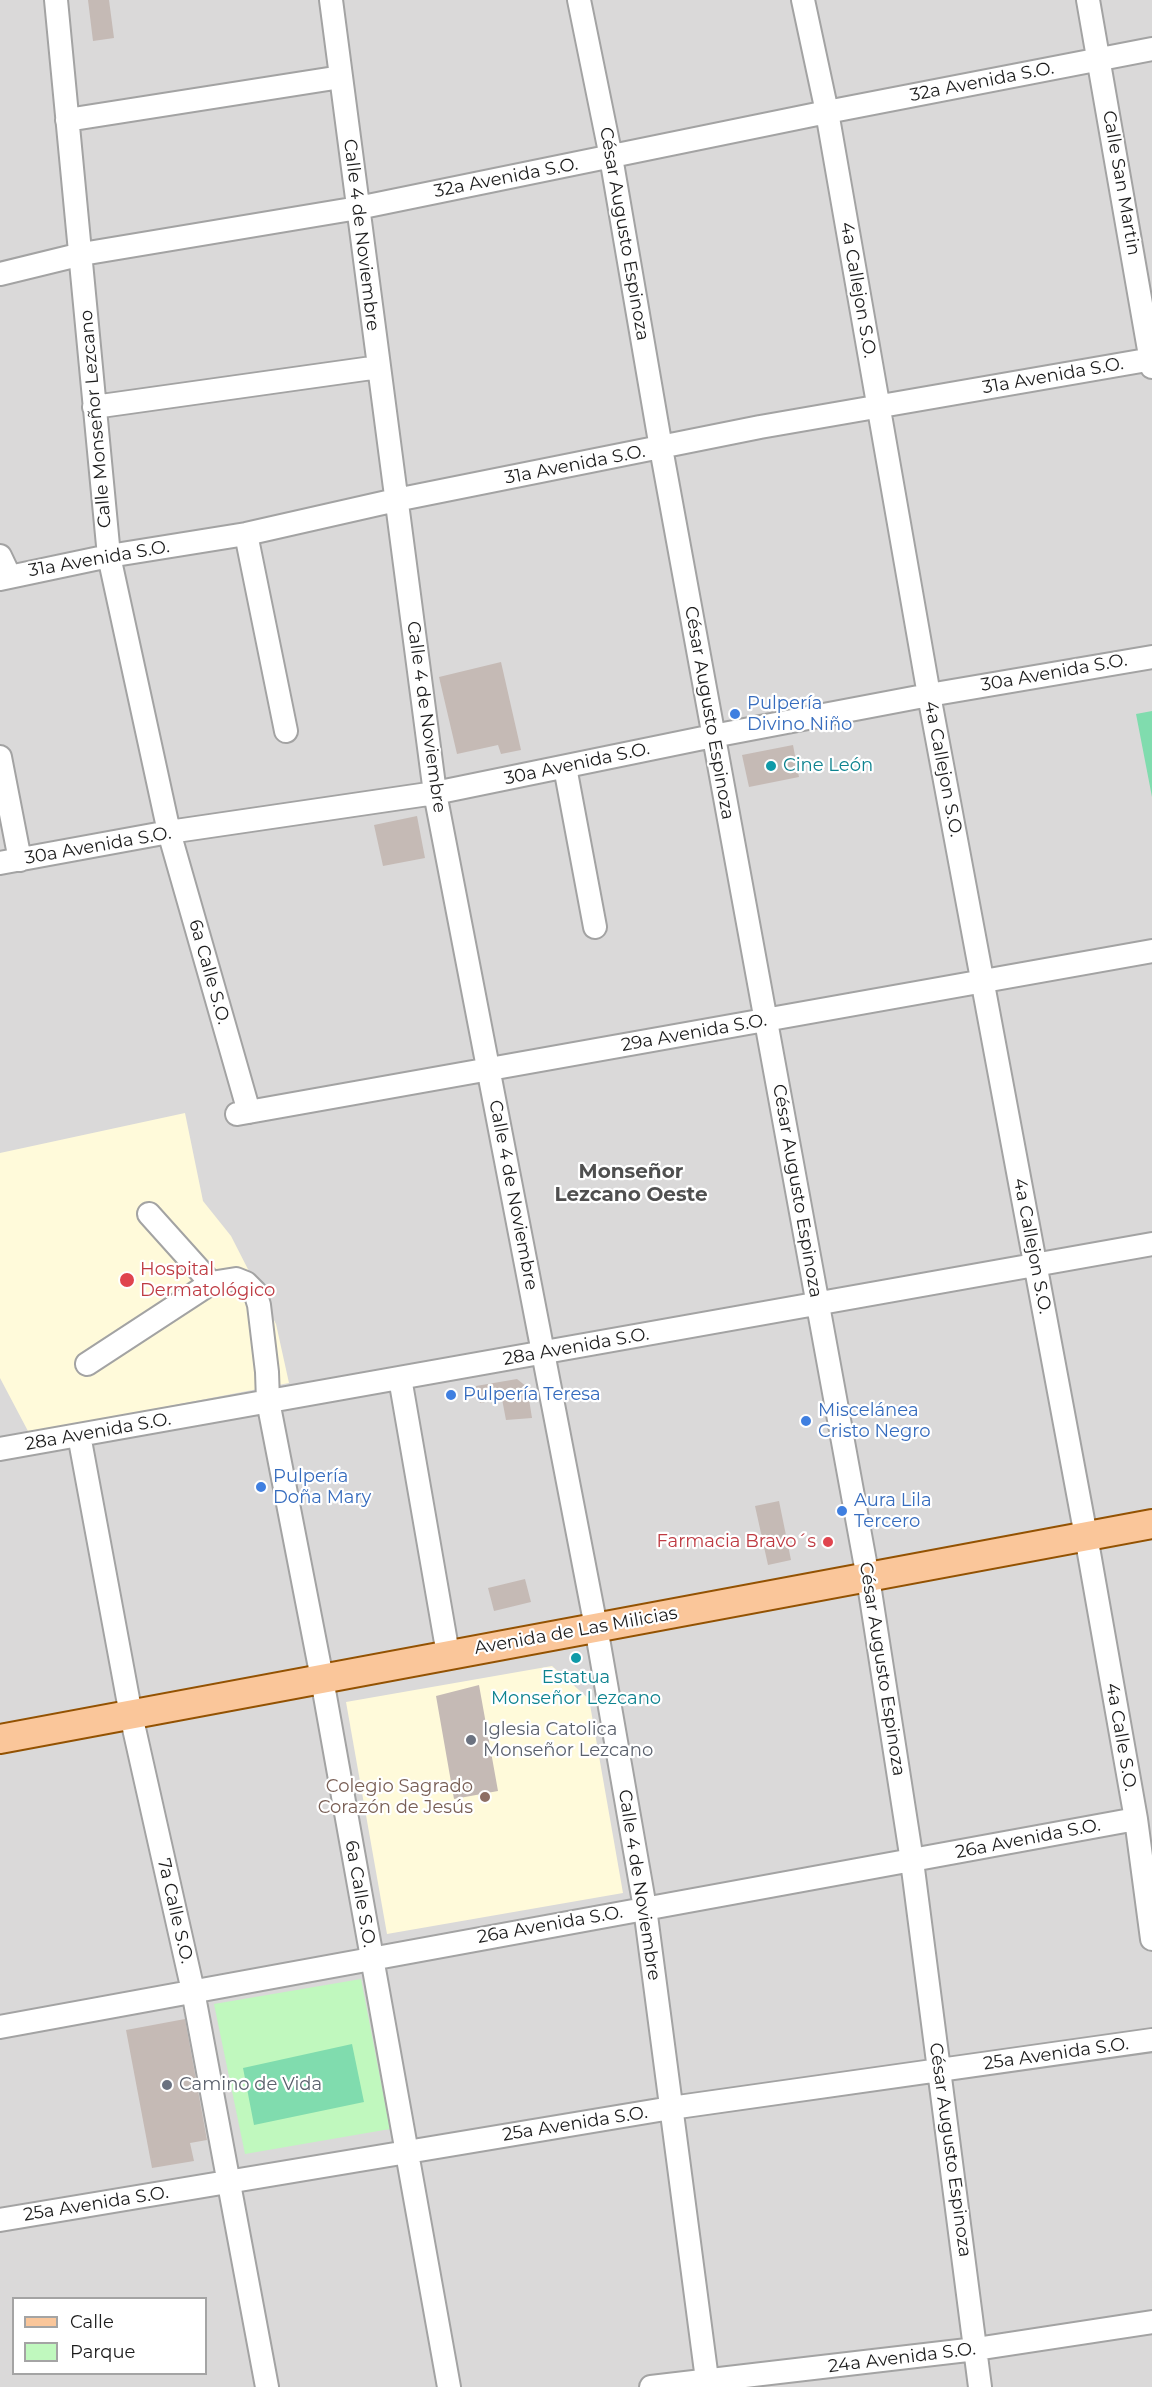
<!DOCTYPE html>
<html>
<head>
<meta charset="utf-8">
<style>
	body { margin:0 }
	#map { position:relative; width:1152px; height:2387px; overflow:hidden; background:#eee8e2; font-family:Montserrat,sans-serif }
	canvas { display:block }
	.legend { position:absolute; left:12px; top:2297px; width:195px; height:78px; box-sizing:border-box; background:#fff; border:2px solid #a4a4a4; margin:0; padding:8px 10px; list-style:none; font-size:18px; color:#1c1c1c }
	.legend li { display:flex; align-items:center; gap:12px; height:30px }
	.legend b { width:30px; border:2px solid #a4a4a4 }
</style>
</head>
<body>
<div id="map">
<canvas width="1152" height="2387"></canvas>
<ul class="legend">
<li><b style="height:8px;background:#fac69a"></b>Calle</li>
<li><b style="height:16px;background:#c0f8be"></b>Parque</li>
</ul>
</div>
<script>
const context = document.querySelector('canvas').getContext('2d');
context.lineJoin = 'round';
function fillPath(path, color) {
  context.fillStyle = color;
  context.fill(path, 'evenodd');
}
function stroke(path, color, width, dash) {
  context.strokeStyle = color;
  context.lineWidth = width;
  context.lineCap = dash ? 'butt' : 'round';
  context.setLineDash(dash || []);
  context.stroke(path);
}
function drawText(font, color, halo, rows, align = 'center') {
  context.font = font + ' Montserrat,sans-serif';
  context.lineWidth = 4.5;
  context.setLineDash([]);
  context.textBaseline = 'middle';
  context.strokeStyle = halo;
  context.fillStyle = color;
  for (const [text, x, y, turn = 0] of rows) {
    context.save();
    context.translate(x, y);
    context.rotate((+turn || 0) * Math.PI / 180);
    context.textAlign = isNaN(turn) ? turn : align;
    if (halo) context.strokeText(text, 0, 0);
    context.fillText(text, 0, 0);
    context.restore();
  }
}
fillPath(new Path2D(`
	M0,0H1152V2387H0ZM14,2298H206V2374H14Z`), '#dad9d9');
fillPath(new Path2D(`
	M185,1113L203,1201L231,1236L276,1324L289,1383L29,1433L0,1378V1153Z
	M552,1666L589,1699L623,1893L387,1934L346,1702Z`), '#fffada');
fillPath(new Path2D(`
	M361,1979L390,2129L245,2154L214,2004Z`), '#c0f8be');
fillPath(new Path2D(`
	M1152,711V797L1136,714Z
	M352,2044L364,2102L254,2125L243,2068Z`), '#80dcae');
fillPath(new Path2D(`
	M88,0H109L114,38L93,41Z
	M501,662L521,750L501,754L498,745L457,754L439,677Z
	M793,745L799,777L749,787L742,755Z
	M417,816L425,858L383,866L374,825Z
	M517,1379L527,1387L532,1418L506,1420L502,1399L480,1403L476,1386Z
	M779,1501L791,1560L768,1565L755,1506Z
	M525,1579L531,1602L494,1611L488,1588Z
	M479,1685L498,1791L454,1799L436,1696Z
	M185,2019L207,2140L190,2143L194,2161L152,2168L126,2030Z`), '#c5bab5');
const minor = new Path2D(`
	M56,0L109,556L169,832L249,1112
	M331,0L435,793L596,1627L645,1908L708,2387
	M579,0L611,157L661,448L868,1578L912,1861L980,2387
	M803,0L827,112L929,695L1086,1536L1136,1819L1152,1939
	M1088,0L1152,367
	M67,120L341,77
	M0,274L82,254L358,208L827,112L1152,49
	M94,407L379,367
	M246,534L286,731
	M0,556L9,575
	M0,579L109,556L246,534L396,500L760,427L1152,359
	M0,757L20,860
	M565,767L595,927
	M0,863L169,832L435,793L713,736L929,695L1152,657
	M237,1114L1152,951
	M149,1214L211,1283
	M87,1364L211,1283L236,1279L246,1283L255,1292L259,1305L267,1372L268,1401L320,1668L449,2387
	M400,1378L448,1654
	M79,1435L131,1715L193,1991L267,2387
	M0,1449L1152,1244
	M0,2027L1136,1819
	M0,2220L671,2108L1152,2040
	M651,2387L976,2349L1152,2322`);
const major = new Path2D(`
	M0,1739L1152,1524`);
stroke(minor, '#a3a3a3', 26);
stroke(major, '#935202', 32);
stroke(minor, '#fff', 22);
stroke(major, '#fac69a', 28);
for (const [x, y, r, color] of [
	[735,714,6,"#3f7fe0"],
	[771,766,6,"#0f9aa8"],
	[127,1280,8,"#e0444e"],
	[451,1395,6,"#3f7fe0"],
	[806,1421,6,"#3f7fe0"],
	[261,1487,6,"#3f7fe0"],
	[842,1511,6,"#3f7fe0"],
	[828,1542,6,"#e0444e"],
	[576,1658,6,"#0f9aa8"],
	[471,1740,6,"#6b7280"],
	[485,1797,6,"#8d6e63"],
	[167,2085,6,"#6b7280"]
]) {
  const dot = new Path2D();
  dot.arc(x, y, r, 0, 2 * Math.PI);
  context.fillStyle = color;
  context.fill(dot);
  stroke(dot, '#fff', 2);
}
drawText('18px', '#1c1c1c', '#fff', [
	["32a Avenida S.O.",982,82,-11],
	["32a Avenida S.O.",506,178,-11],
	["Calle San Martin",1121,183,80],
	["César Augusto Espinoza",624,234,80],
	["Calle 4 de Noviembre",361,235,83],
	["4a Callejon S.O.",858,290,80],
	["31a Avenida S.O.",1053,376,-10],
	["Calle Monseñor Lezcano",96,419,-95],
	["31a Avenida S.O.",575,465,-11],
	["31a Avenida S.O.",99,559,-10],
	["30a Avenida S.O.",1054,673,-10],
	["César Augusto Espinoza",709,713,80],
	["Calle 4 de Noviembre",426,717,82],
	["30a Avenida S.O.",577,764,-12],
	["4a Callejon S.O.",943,769,79],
	["30a Avenida S.O.",98,846,-10],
	["6a Calle S.O.",209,972,74],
	["29a Avenida S.O.",694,1033,-10],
	["César Augusto Espinoza",797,1191,80],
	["Calle 4 de Noviembre",513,1195,79],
	["4a Callejon S.O.",1032,1246,79],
	["28a Avenida S.O.",576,1347,-10],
	["28a Avenida S.O.",98,1432,-10],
	["Avenida de Las Milicias",576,1631,-10],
	["César Augusto Espinoza",882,1669,81],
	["4a Calle S.O.",1121,1737,80],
	["26a Avenida S.O.",1028,1839,-11],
	["Calle 4 de Noviembre",639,1885,81],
	["6a Calle S.O.",360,1894,80],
	["7a Calle S.O.",175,1911,77],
	["26a Avenida S.O.",550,1925,-10],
	["25a Avenida S.O.",1056,2054,-8],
	["25a Avenida S.O.",575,2124,-9],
	["César Augusto Espinoza",950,2150,82],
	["25a Avenida S.O.",96,2204,-9],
	["24a Avenida S.O.",902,2358,-7]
]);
drawText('18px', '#366cbe', '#fff', [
	["Pulpería",747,704],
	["Divino Niño",747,725],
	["Pulpería Teresa",463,1395],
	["Miscelánea",818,1411],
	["Cristo Negro",818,1432],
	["Pulpería",273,1477],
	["Doña Mary",273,1498],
	["Aura Lila",854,1501],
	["Tercero",854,1522]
], 'left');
drawText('18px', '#0d838f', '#fff', [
	["Cine León",783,766],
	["Estatua",576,1678,"center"],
	["Monseñor Lezcano",576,1699,"center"]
], 'left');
drawText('18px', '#be3a42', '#fff', [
	["Hospital",140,1270],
	["Dermatológico",140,1291],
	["Farmacia Bravo´s",816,1542,"right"]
], 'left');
drawText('18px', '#5b616d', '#fff', [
	["Iglesia Catolica",483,1730],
	["Monseñor Lezcano",483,1751],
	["Camino de Vida",179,2085]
], 'left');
drawText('18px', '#785e54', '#fff', [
	["Colegio Sagrado",473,1787],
	["Corazón de Jesús",473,1808]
], 'right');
drawText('bold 20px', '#4f4f4f', '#fff', [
	["Monseñor",631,1172],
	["Lezcano Oeste",631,1195]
]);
</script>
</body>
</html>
